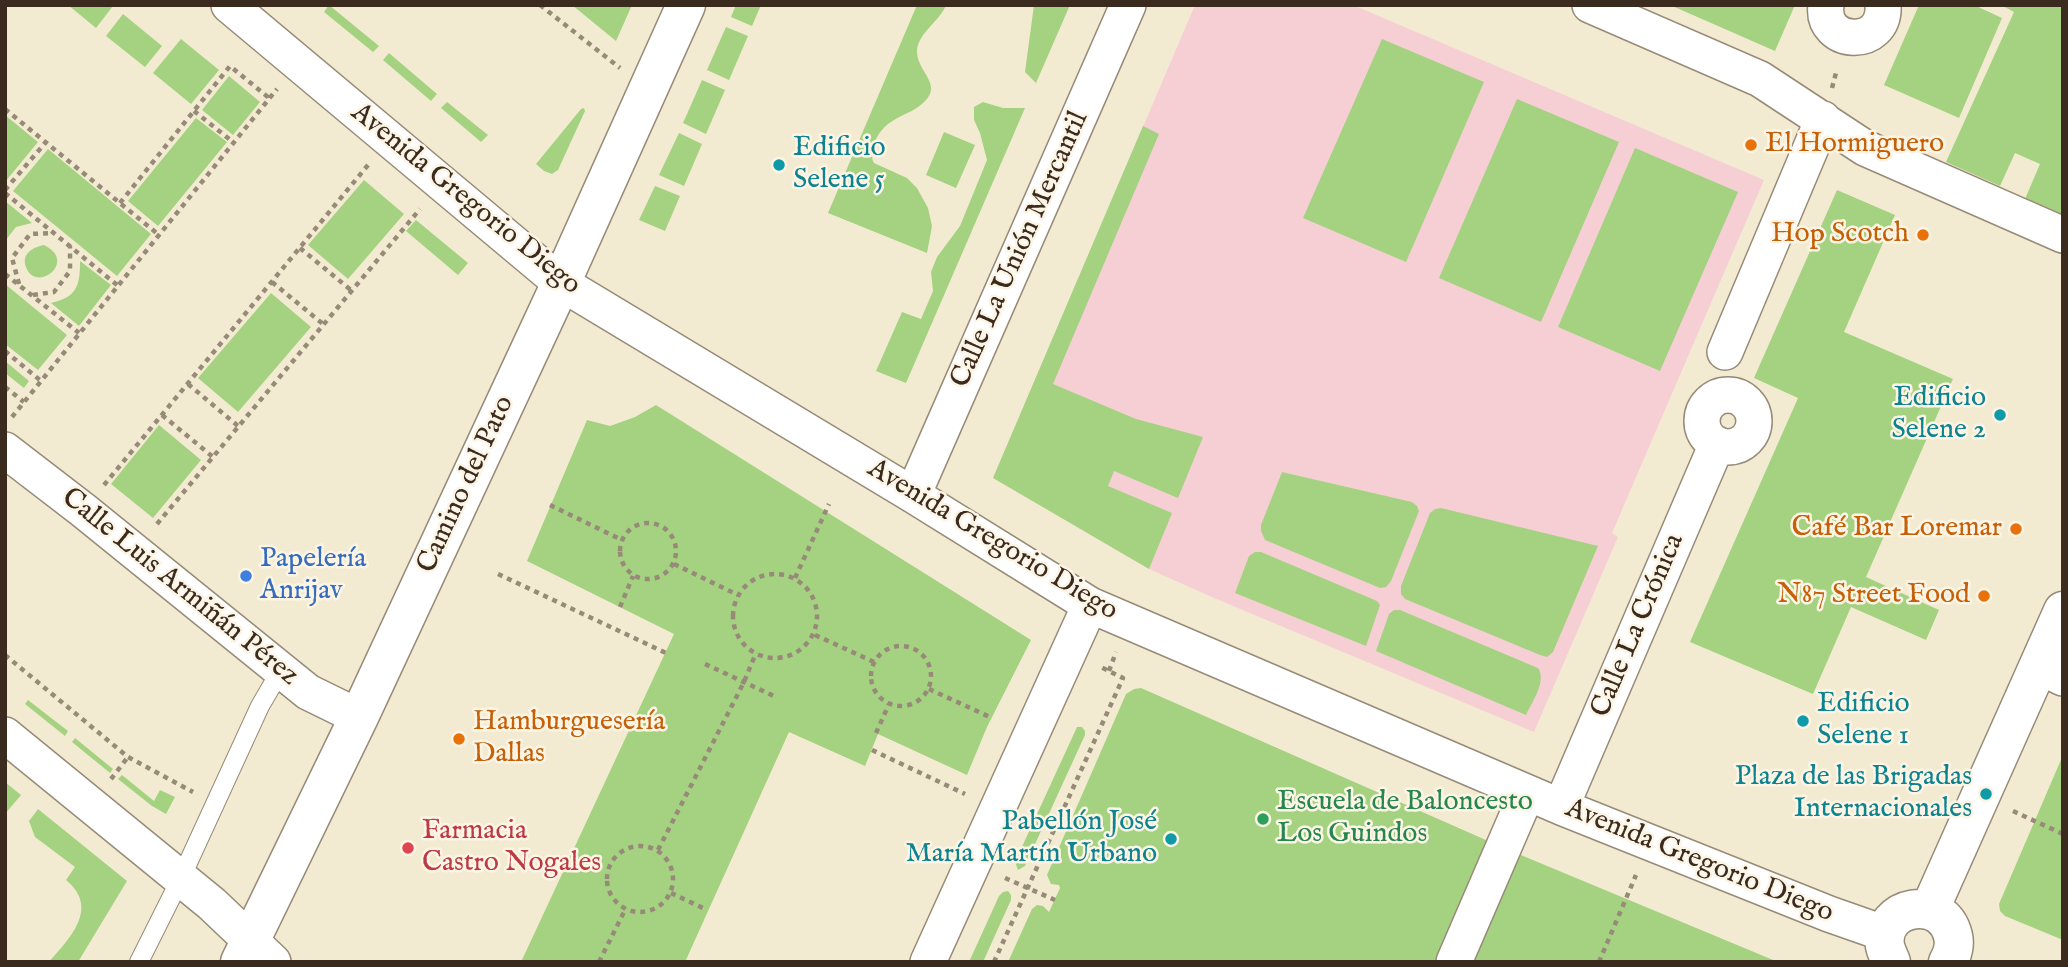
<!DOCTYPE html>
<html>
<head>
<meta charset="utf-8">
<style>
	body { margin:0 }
	#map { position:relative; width:2068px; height:967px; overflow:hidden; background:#f3ebd1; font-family:"IM FELL English",serif }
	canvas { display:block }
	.frame { position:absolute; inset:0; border:7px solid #3b2a1e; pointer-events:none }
</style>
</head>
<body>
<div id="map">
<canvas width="2068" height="967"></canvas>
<div class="frame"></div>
</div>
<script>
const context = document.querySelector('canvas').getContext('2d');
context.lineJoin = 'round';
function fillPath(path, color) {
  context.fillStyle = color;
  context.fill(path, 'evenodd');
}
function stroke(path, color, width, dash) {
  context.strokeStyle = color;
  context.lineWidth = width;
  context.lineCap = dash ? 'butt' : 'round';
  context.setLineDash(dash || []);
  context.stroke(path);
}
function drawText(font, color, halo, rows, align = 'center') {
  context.font = font + ' "IM FELL English",serif';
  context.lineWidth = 5;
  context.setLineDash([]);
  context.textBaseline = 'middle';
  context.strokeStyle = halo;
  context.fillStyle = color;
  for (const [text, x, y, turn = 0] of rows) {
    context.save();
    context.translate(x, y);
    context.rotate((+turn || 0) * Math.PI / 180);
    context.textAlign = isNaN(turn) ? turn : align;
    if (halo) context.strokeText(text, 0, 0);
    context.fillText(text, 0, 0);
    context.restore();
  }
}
fillPath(new Path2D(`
	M1195,5H1353L1764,180L1612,533L1618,537L1534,732L1214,598L1149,569L993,478Z`), '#f6cfd5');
fillPath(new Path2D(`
	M68,5H112L113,6L96,28Z
	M329,5L379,46L373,52L324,12Z
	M572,5H632L616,41Z
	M736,5H761L752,26L731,17Z
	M917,5H946C940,21 919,32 917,50C916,68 936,80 930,94C918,118 882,112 873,148C872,154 871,157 874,163L907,178L917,188L928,208L932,226L927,253L828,213Z
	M1034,5H1070L1036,83L1025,72Z
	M1670,5H1795L1775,51Z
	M1919,5H1974L2002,18L1959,118L1884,85Z
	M2001,5H2063V215L2025,199L2040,164L2015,153L2000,186L1946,162L2014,12Z
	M123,14L162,46L145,67L106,36Z
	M726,27L748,36L729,80L707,70Z
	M181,39L219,70L191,104L153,73Z
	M1382,39L1484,82L1406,262L1303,218Z
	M389,53L437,94L431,101L383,60Z
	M229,76L260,102L233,135L202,110Z
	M702,80L725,90L706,134L683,123Z
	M1517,99L1619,142L1541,322L1439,278Z
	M447,102L488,135L481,142L441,108Z
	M983,102L1003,108H1025L906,383L876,371L902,312L921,319L933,291L931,272L937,257L960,226L987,160L980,133L974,120V107Z
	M581,109L584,108L585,111L558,170L552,174L544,171L536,164Z
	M5,115L38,142L5,182Z
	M196,118L227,142L158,226L128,201Z
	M1143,126L1159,134L1053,384L1136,419L1203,437L1178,498L1114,471L1108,486L1172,513L1149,569L993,478Z
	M944,132L975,145L956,188L926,175Z
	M679,133L702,144L684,186L659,175Z
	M1635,148L1738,192L1660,371L1558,327Z
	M48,149L151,234L117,276L13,191Z
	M364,180L404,214L348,279L308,245Z
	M655,186L680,196L665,231L639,220Z
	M1837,190L1895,215L1844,332L1953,379L1866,577L1939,610L1926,640L1851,607L1813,694L1690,642L1798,398L1754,378Z
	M5,201L32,223L16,227L5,241Z
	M416,220L468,263L458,275L406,231Z
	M44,245C79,262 35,294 26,267C21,254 33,247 44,245Z
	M80,261L111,285L79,326L51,303C77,297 80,286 80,261Z
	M5,284L67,335L38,370L5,344Z
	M271,293L311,327L238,412L198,378Z
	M5,361L29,381L24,388L5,373Z
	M656,405L1031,640L987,727L967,775L878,734L865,766L789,732L685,962H521L674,634L527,561L587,420L610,426L635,417Z
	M159,425L201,460L153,518L111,484Z
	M1282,472L1412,502L1417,506L1419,511L1391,581L1386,587L1380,588L1265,540L1261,531V525Z
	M1441,508L1598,546L1553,652L1547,657L1540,655L1405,599L1401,594V586L1430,513L1435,509Z
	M1255,552H1261L1377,601L1380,605L1366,646L1235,593L1249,556Z
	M1394,610H1400L1538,668C1547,681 1532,702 1526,715L1376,651L1389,614Z
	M1141,688L1495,844L1443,962H1008L1032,909L1037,905L1043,906L1049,912L1060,888L1059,885L1051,884L1047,875L1126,694L1134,689Z
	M28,700L68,731L65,736L25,704Z
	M1077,727H1082L1085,731V735L1025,866L1018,870L1015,862Z
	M75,738L113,769L110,773L72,742Z
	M2063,755V940L2005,916L2000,911L1999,904Z
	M122,775L154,801L160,790L175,797L166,814L152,806L118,779Z
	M5,782L21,795L5,814Z
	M38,809L127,881L78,962H49C70,938 100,908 66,880L75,867L35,837L29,821Z
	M1516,853L1778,962H1469Z
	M1008,891L1011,895V900L983,962H969L999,896L1003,892Z`), '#a4d280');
const lane = new Path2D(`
	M139,962L181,878L260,706L281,670`);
const street = new Path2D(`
	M229,5L561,283L913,495L1090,605L1561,807L1829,914L1886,934
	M1590,5L1760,79L1865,148L2063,235
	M1826,5C1820,46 1886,50 1883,5
	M1725,352L1823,119
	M1702 421a26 26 0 1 1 52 0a26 26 0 1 1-52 0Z
	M5,450L83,510L308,692L359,717
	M913,495L1128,5
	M2038,666L2063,678
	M5,735L212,904L273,962
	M1561,807L1717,444
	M928,962L1090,605
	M1454,962L1527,793`);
const secondary = new Path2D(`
	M1930,909L2063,611
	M240,962L359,717L561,283L686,5
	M1891,962C1889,957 1886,951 1885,946C1879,905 1943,893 1953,936C1955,944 1953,954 1948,962`);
stroke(lane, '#978a78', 20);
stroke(street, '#978a78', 38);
stroke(secondary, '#978a78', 41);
stroke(new Path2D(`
	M540,5L620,68
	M1832,88L1837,69
	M5,109L159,235
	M194,111L233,142
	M5,190L46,142
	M5,193L117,285
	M120,203L230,66L269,98
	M300,248L352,291
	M5,274L79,333
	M272,282L323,324
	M19,284L12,258L30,234L52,233
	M33,295L54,292L70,271V246
	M5,351L41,381
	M188,384L238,426
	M5,387L24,402
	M162,415L213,457
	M12,417L277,89
	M104,485L368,165
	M550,505L622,540
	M620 551a28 28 0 1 1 56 0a28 28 0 1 1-56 0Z
	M157,524L420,209
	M674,564L738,595
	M733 616a42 42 0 1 1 84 0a42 42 0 1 1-84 0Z
	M498,574L666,653
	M795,578L829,504
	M620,607L633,576
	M815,635L874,662
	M871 676a30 30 0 1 1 60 0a30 30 0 1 1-60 0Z
	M5,655L128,757L193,792
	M705,664L776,697
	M1109,671L1116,652
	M929,689L992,718
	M876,733L889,704
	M872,750L965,794
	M111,779L128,757
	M2013,811L2063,834
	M607 879a33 33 0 1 1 66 0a33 33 0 1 1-66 0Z
	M658,850L744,682L756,653
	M1005,878L1055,900
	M671,893L705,909
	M599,962L626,908
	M994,962L1123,678L1099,666
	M1599,962L1636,875`), '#978a78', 4.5, [5, 5]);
stroke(lane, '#fff', 18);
stroke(street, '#fff', 35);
stroke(secondary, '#fff', 38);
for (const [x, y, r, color] of [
	[1751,145,7,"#e8710a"],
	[779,165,7,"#0f9aa8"],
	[1923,235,7,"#e8710a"],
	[2000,415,7,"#0f9aa8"],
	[2016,529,7,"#e8710a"],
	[246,576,7,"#3f7fe0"],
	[1984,596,7,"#e8710a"],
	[1803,721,7,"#0f9aa8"],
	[459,739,7,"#e8710a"],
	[1986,794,7,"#0f9aa8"],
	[1263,819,7,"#2e9e5b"],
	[1171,839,7,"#0f9aa8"],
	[408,848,7,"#e0444e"]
]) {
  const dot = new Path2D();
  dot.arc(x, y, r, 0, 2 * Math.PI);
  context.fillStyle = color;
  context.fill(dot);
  stroke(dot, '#fcf5e5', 2.5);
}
drawText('28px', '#c56008', '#fcf5e5', [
	["El Hormiguero",1765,145,"left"],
	["Hop Scotch",1909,235],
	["Café Bar Loremar",2002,529],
	["N87 Street Food",1970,596],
	["Hamburguesería",473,723,"left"],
	["Dallas",473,755,"left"]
], 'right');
drawText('28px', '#0d838f', '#fcf5e5', [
	["Edificio",793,149,"left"],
	["Selene 5",793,181,"left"],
	["Edificio",1986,399],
	["Selene 2",1986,431],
	["Edificio",1817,705,"left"],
	["Selene 1",1817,737,"left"],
	["Plaza de las Brigadas",1972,778],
	["Internacionales",1972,810],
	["Pabellón José",1157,823],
	["María Martín Urbano",1157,855]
], 'right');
drawText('28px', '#3b2a1e', '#fcf5e5', [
	["Avenida Gregorio Diego",465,200,39],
	["Calle La Unión Mercantil",1021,250,-66],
	["Camino del Pato",467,485,-65],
	["Avenida Gregorio Diego",992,541,31],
	["Calle Luis Armiñán Pérez",179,588,39],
	["Calle La Crónica",1639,626,-67],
	["Avenida Gregorio Diego",1699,862,22]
]);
drawText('28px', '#366cbe', '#fcf5e5', [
	["Papelería",260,560],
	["Anrijav",260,592]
], 'left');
drawText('28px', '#27864d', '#fcf5e5', [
	["Escuela de Baloncesto",1277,803],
	["Los Guindos",1277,835]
], 'left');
drawText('28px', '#be3a42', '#fcf5e5', [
	["Farmacia",422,832],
	["Castro Nogales",422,864]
], 'left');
</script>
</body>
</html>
